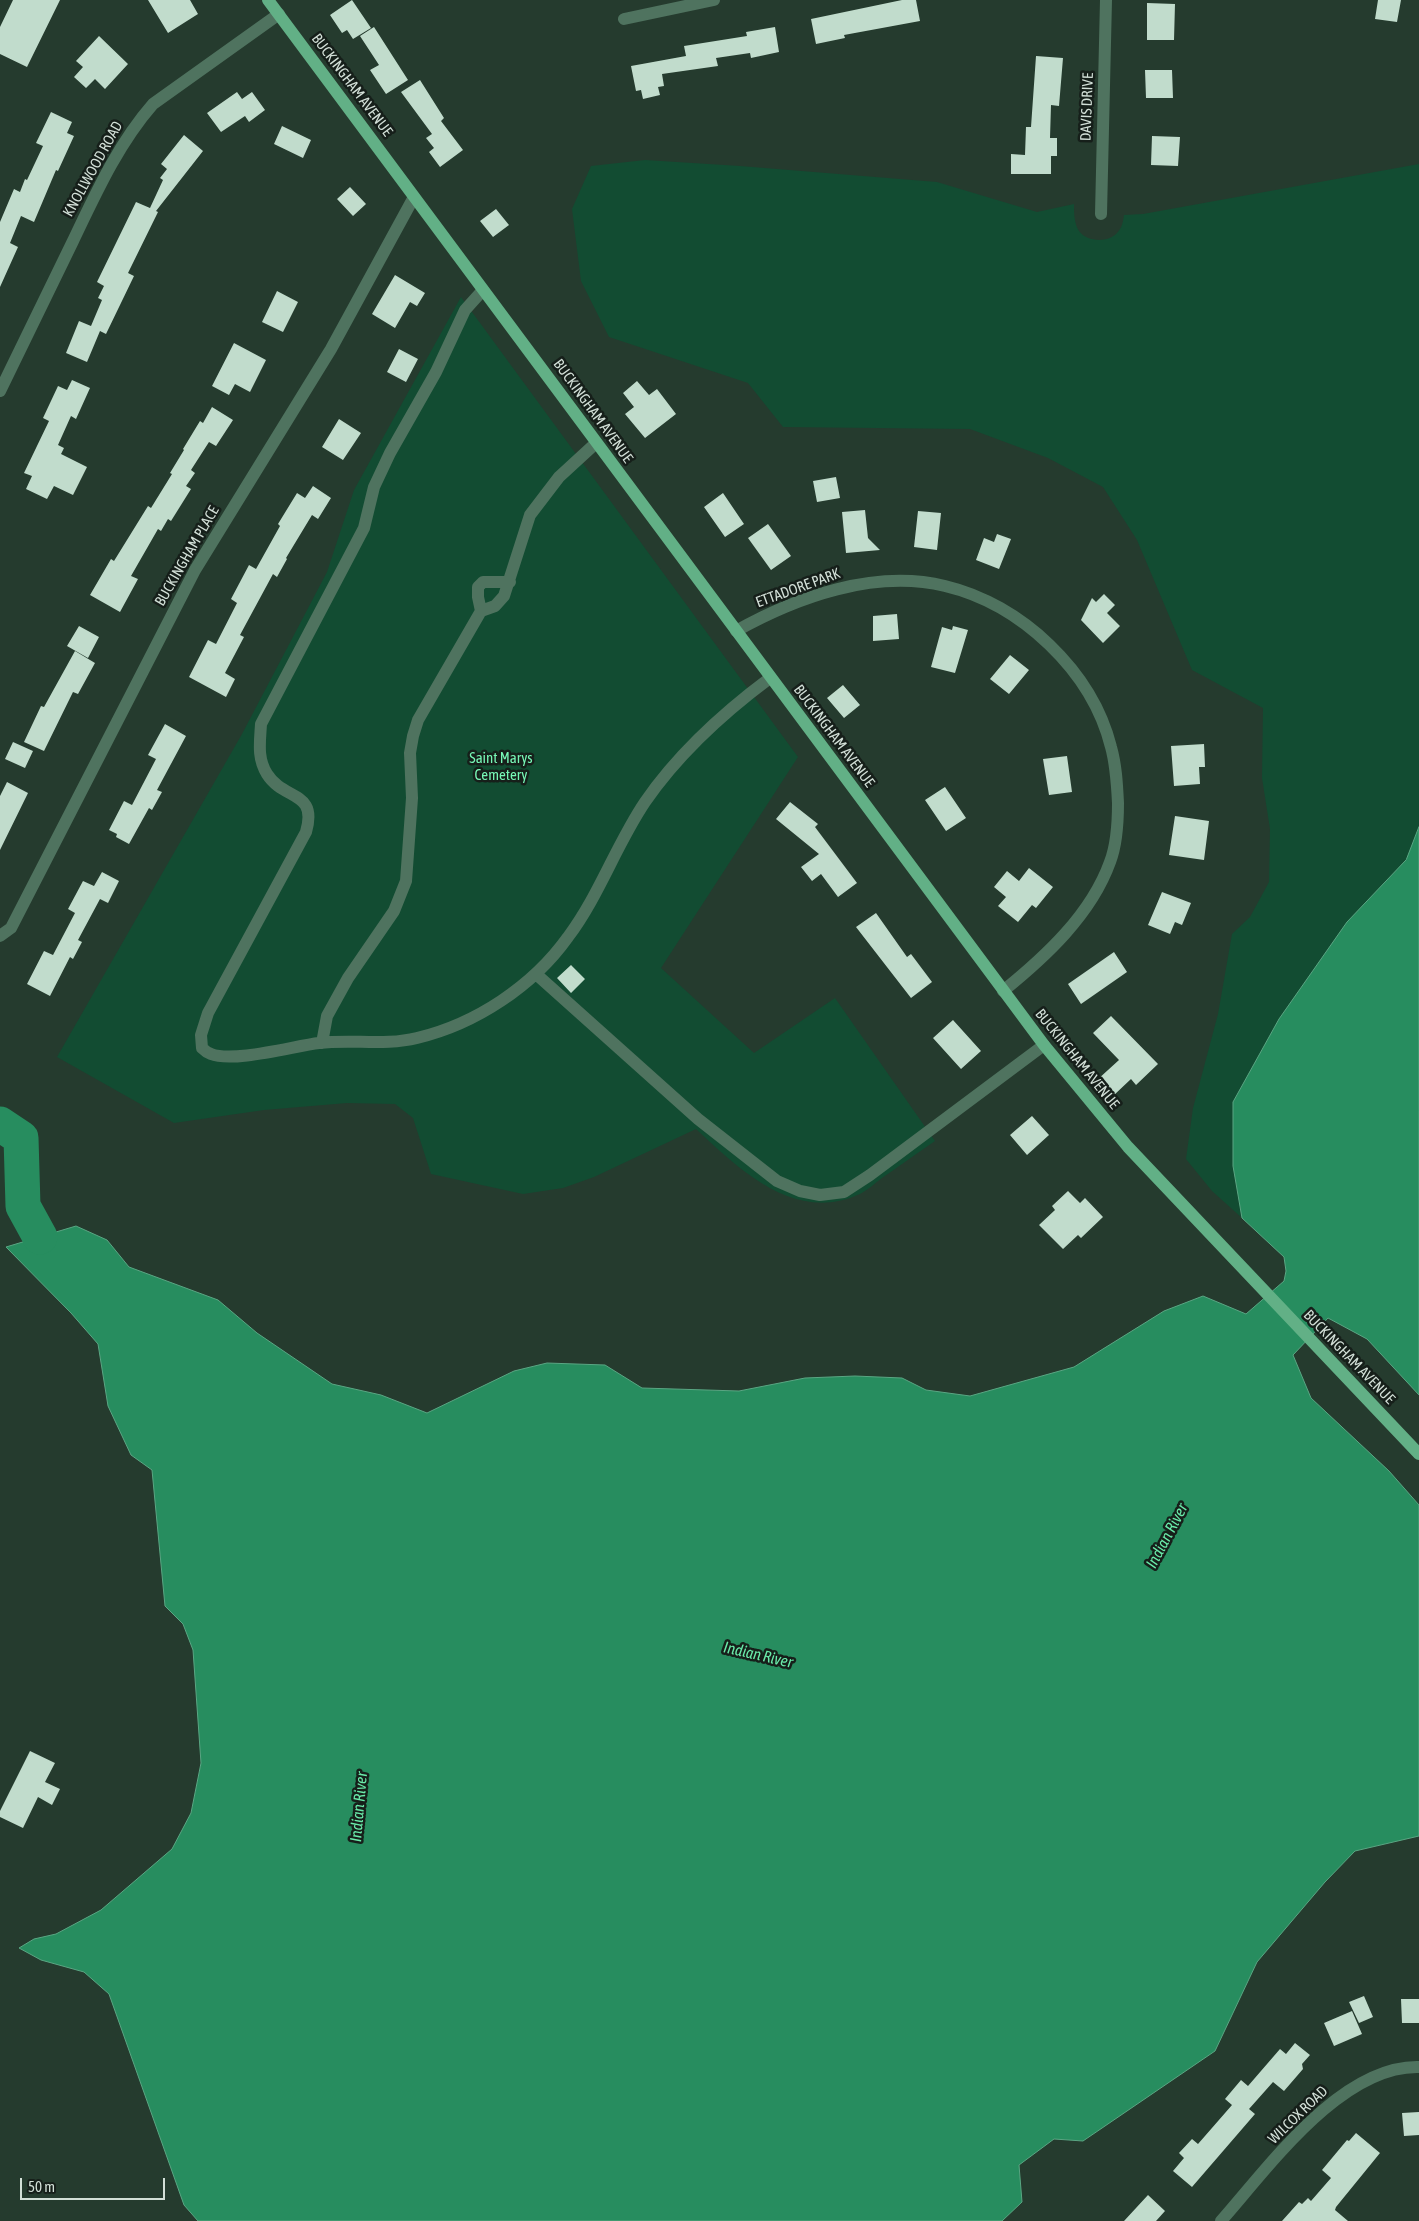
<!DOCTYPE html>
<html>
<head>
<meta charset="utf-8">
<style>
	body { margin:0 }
	#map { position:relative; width:1419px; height:2221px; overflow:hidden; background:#253b2e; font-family:"Asap Condensed",sans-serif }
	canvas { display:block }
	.scale { position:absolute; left:20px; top:2178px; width:145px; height:22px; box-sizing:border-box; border:2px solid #d2dfd7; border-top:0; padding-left:6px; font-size:15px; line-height:18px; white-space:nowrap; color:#d2dfd7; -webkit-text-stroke:4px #161f1a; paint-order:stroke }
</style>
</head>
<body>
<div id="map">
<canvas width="1419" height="2221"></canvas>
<div class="scale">50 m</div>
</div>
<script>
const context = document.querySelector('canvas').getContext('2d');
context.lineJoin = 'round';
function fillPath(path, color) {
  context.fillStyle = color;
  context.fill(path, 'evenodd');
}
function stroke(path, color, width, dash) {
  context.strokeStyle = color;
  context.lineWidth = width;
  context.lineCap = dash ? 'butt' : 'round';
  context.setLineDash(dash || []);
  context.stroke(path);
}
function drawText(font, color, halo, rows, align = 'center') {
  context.font = font + ' "Asap Condensed",sans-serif';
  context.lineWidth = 5;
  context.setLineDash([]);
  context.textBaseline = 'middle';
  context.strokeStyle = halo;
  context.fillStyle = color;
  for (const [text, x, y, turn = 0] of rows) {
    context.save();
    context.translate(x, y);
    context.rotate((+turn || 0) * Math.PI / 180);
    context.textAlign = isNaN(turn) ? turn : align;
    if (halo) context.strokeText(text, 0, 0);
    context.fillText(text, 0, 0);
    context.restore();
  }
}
fillPath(new Path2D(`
	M645,160L740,166L937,182L1037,212L1074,204C1074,213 1074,223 1079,231C1087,242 1108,243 1117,233C1122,228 1123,222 1124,215L1143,214L1419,164V827L1406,860L1347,922L1279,1019L1233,1102V1166L1242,1218L1212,1191L1186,1159L1193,1108L1218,1014L1232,934L1250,917L1269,882L1270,829L1262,778L1263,708L1192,670L1137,540L1103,487L1048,458L970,429L783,427L748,383L609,337L581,281L572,209L591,166Z
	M461,297L798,757L661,968L754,1053L835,998L935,1141C917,1153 900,1166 882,1178C875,1183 868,1190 860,1194C795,1224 740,1170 696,1129L594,1177L563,1188L523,1194L431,1174L413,1118L395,1104L347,1103L264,1110L174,1123L57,1057L242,734L327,572L354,490Z`), '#124c32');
const water = new Path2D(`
	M1419,827V1395L1367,1339L1328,1318L1293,1355L1311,1398L1389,1471L1419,1505V1836L1355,1851L1325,1882L1257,1962L1215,2051L1083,2141L1054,2139L1019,2165L1022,2202L1002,2221H198L184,2205L109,1994L84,1972L41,1960L19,1948L34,1939L56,1934L101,1910L172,1849L191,1813L201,1763L193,1650L183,1624L165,1606L152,1470L131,1455L108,1406L98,1344L71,1313L6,1247L76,1226L107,1240L129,1267L218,1300L257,1333L332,1384L381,1395L427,1413L514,1371L547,1363L605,1365L642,1388L739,1391L805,1378L855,1376L902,1378L926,1390L970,1396L1074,1367L1164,1311L1203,1296L1246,1314L1284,1281L1286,1271L1284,1257L1242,1218L1233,1166V1102L1279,1019L1347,922L1406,860Z`);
fillPath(water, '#278d5f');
stroke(water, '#5aa683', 1);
stroke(new Path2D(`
	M0,1124L21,1138L23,1206L40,1237`), '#278d5f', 35);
fillPath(new Path2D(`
	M13,0H60L27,67L0,54V27Z
	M148,0H190L198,14L168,33Z
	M352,0L371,28L353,39L347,30L342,33L330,15Z
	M902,0H916L920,21L844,35L845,38L816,44L811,19Z
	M1378,0H1401L1397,22L1375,19Z
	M1147,3L1175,4L1174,40H1147Z
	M374,27L408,80L386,94L370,70L379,65L360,36Z
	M775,27L779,52L751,58L750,53L716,58L718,66L662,74L664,86L658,87L660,95L643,99L641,90L636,91L631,66L686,56L684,46L747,36L746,32Z
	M99,36L128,64L105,89L95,79L86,88L74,77L83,67L76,61Z
	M1036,56L1063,58L1059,106L1051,105L1050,138H1057V156H1051V174H1011V154L1025,155L1026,127H1031Z
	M1145,70H1172L1173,98H1146Z
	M420,80L444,118L441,121L463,150L440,167L429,152L434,148L426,138L432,134L401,92Z
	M237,92L242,99L252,92L265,110L249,122L245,116L221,132L207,113Z
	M51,112L72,122L67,133L74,136L58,171L56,170L34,222L21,216L10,243L18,247L0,287V222L14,189L20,192L25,179L27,180L43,146L36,143Z
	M282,126L311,140L303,158L274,144Z
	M184,135L203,151L156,211L158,212L128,273L134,276L106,334L100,331L87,362L66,353L79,321L91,326L102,300L98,298L104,286L97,282L136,202L150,208L163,180L160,178L167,169L161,164Z
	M1152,136L1180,137L1178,166L1151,165Z
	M350,187L366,204L353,216L337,199Z
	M496,209L509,225L493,237L480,221Z
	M395,275L425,293L417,306L410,302L395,328L372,314Z
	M277,291L298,302L283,332L262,322Z
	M234,343L266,360L250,392L235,384L229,395L212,386Z
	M399,349L418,359L406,382L387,372Z
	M72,380L90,388L76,419L71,416L58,445L64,448L61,454L87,467L73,495L54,486L47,499L26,489L32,476L24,473L49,421L43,418L58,386L67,390Z
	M637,381L649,395L657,389L676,414L645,438L625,414L634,407L623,393Z
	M212,407L233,420L216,446L209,442L191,470L195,473L186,486L191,489L171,521L168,519L161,531L158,529L131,576L138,579L120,612L90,595L111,559L114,561L148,506L151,508L172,474L170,473L184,450L183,449L200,421L203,423Z
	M339,419L361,433L343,460L322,447Z
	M836,477L840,498L817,502L813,481Z
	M313,486L331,498L318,519L312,515L286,558L287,559L277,577L273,574L240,635L244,637L225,673L235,679L226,697L189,677L208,640L216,644L237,603L231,599L249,565L256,569L280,526L278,524L297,493L305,498Z
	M723,493L744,524L725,537L704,507Z
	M865,510L868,538L880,550L846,553L842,512Z
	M918,511L941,513L937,550L914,547Z
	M768,524L791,556L771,570L748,538Z
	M997,534L1011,539L999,569L976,560L984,538L994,542Z
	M1104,594L1115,605L1107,613L1120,626L1103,643L1081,620L1092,598L1096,602Z
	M897,614L899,639L873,641V616Z
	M79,626L99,637L88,658L67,646Z
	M953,626L968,630L955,673L931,667L942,627L952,630Z
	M75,651L95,663L78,694L73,692L44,751L24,742L41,706L44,707Z
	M1010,655L1029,670L1009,694L990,679Z
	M843,685L860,705L844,718L827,698Z
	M165,724L186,736L157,790L162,792L152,810L149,808L129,844L116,837L117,834L109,830L124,801L132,805L156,759L148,755Z
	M13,742L33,751L25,768L5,759Z
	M1204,744L1205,767H1199L1200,784L1174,786L1171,746Z
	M1067,756L1072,792L1049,795L1043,759Z
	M7,782L28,793L0,850V796Z
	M945,787L966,818L946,831L925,800Z
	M790,802L818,824L815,827L857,883L838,897L821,874L812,881L801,867L819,854L776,819Z
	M1175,816L1209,821L1204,860L1169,855Z
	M1029,868L1053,887L1036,908L1032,905L1018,922L998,906L1006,897L994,887L1007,871L1019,881Z
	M102,872L119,881L108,903L100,899L78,940L82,942L73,959L70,957L50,996L27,984L44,951L53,955L75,913L68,909L83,881L94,886Z
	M1162,892L1191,903L1182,925L1175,922L1170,934L1148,925Z
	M876,913L907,957L911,954L932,982L911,998L856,927Z
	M1114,952L1127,972L1081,1004L1068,984Z
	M571,965L585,979L571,993L557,978Z
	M1111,1016L1158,1064L1136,1085L1131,1079L1113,1096L1097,1080L1119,1060L1093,1033Z
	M953,1020L981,1051L961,1069L933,1038Z
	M1032,1116L1049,1135L1027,1155L1010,1135Z
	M1068,1191L1080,1203L1085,1198L1103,1217L1081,1238L1078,1235L1063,1249L1039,1225L1055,1210L1052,1206Z
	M30,1751L55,1763L45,1782L60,1789L52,1805L38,1797L23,1828L0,1817V1811Z
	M1364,1996L1373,2017L1359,2023L1349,2002Z
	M1401,1999H1419V2023H1402Z
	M1352,2011L1362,2034L1334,2046L1324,2023Z
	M1295,2043L1310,2055L1302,2064L1303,2069L1284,2091L1273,2082L1249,2109L1255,2114L1192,2187L1173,2171L1184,2158L1179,2153L1192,2139L1198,2144L1232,2105L1225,2099L1241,2080L1248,2086L1280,2049L1286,2054Z
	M1419,2112V2135L1404,2136L1402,2113Z
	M1356,2133L1380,2153L1336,2207L1335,2210L1348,2221H1282L1299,2202L1302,2204L1308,2198L1311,2201L1331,2178L1322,2170L1347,2140L1349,2141Z
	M1148,2195L1165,2211L1156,2221H1124Z`), '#c1dccc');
stroke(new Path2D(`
	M624,19L714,0
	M1101,214L1106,0
	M483,290L465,310L436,372L390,453L374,487L364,528L261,724C260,742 257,758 267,774C284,801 318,790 306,832L208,1013L201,1035L202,1048C204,1050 208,1053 211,1054C233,1063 294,1046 319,1043C352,1039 385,1046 417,1038C476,1024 533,986 568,937C599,896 616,845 645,802C678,754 723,713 770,678
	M0,391C24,341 49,291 73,241C96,193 118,144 153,104L279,14
	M481,611L478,597V587L483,582H510
	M736,631C797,597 874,569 945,586C1021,604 1092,671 1111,747C1116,765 1117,783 1118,803C1118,822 1117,844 1110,862C1091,915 1045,957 1003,991
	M0,936L11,928L195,570L331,349L414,197
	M536,974L698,1119L777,1181L800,1191L820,1195L844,1192L870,1175L1044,1045
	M322,1043L327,1016L348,978L394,911L406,881L412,798L410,753L413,736L418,720L481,611L495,606L504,596L530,515L559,477L596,443
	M1221,2221C1268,2168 1341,2065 1419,2067`), '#4f735f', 12);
stroke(new Path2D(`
	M268,0L1044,1045L1128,1147L1419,1454`), '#62b086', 12);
drawText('15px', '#d2dfd7', '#161f1a', [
	["BUCKINGHAM AVENUE",352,85,53],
	["DAVIS DRIVE",1087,107,-88],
	["KNOLLWOOD ROAD",93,169,-61],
	["BUCKINGHAM AVENUE",593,411,54],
	["BUCKINGHAM PLACE",187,556,-60],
	["ETTADORE PARK",798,588,-20],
	["BUCKINGHAM AVENUE",834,736,53],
	["BUCKINGHAM AVENUE",1077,1059,51],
	["BUCKINGHAM AVENUE",1349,1357,46],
	["WILCOX ROAD",1298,2115,-44]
]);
drawText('15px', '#77f7b6', '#161f1a', [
	["Saint Marys",501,758],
	["Cemetery",501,775]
]);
drawText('italic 16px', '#6aebaa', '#161f1a', [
	["Indian River",1167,1536,-62],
	["Indian River",758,1655,13],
	["Indian River",359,1807,-85]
]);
</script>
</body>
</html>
